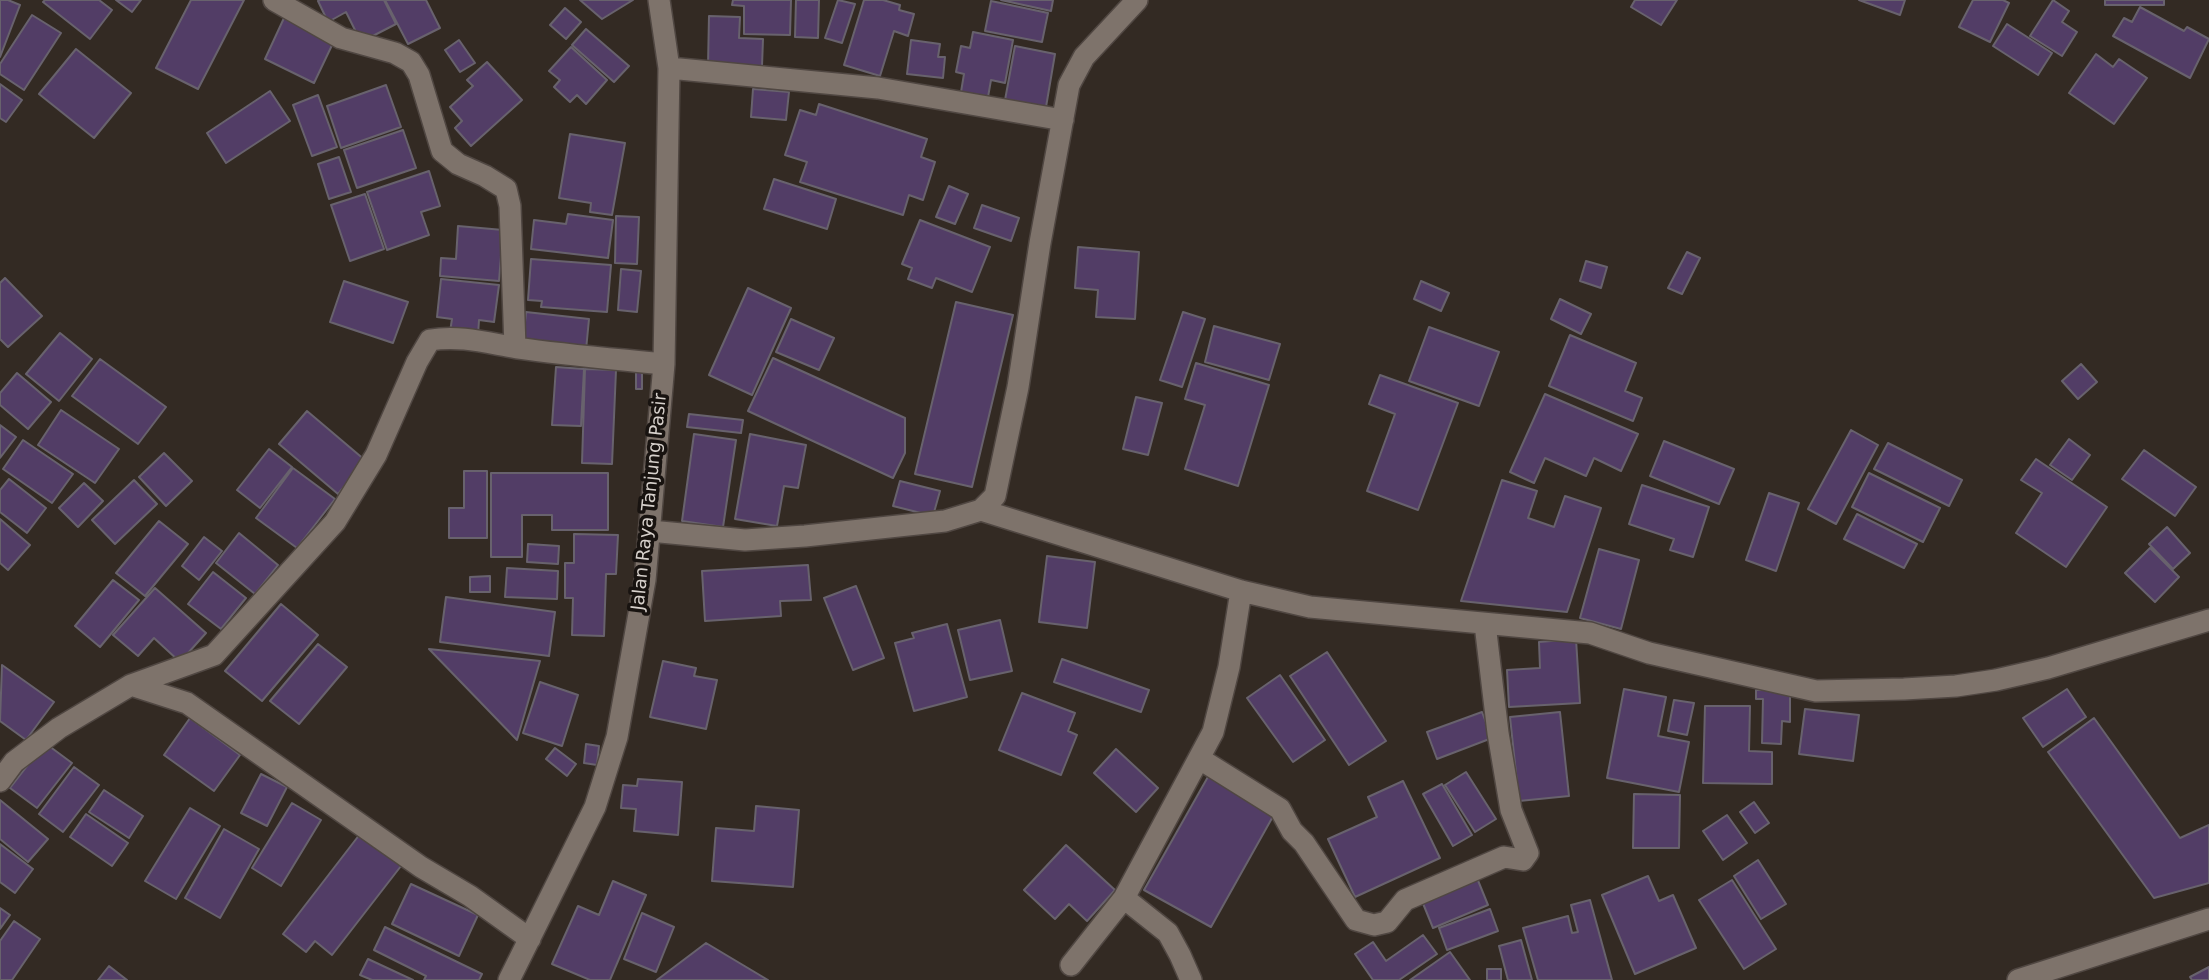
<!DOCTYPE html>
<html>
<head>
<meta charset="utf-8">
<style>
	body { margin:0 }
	canvas { display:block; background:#332a23 }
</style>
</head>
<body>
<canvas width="2209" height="980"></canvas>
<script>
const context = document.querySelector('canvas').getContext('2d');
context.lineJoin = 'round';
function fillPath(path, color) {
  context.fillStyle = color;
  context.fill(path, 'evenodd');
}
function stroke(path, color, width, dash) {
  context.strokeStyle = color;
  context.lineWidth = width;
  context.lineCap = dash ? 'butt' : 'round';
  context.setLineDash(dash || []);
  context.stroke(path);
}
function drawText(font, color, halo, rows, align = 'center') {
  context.font = font + ' "DejaVu Sans",sans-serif';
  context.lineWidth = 7;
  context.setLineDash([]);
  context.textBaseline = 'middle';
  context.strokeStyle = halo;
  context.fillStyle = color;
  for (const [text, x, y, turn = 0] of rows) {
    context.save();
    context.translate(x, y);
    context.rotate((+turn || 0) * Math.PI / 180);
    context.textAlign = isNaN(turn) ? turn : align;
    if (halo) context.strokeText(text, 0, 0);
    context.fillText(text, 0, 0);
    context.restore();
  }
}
const building = new Path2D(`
	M0,0H8L20,5L0,57Z
	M45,0H99L112,10L90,39L43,2Z
	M116,0H141L132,12Z
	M191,0H244L198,89L156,68Z
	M320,0H384L396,24L361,42L346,12L328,22L318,1Z
	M385,0H426L440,28L408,44Z
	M580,0H633L602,19Z
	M733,0H791L790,35L744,34V6L732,5Z
	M796,0H819L818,38L795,37Z
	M838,0L855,4L842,43L825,38Z
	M864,0H883L900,5L899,10L914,14L908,36L894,31L880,76L844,65Z
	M1001,0H1053L1051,11Z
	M1635,0H1677L1661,25L1631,7Z
	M1859,0H1905L1900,15Z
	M1973,0H2003L2009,3L1990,42L1959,27Z
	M2053,0L2069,11L2062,22L2077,32L2062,56L2030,36Z
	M2105,0H2164V5H2105Z
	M991,1L1048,13L1042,42L985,31Z
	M2140,7L2184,31L2187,27L2209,39L2190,78L2113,36L2124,18L2132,22Z
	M565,8L581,22L566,39L550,25Z
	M32,15L61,33L24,90L0,74V64Z
	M709,16L740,17L739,38L763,39L762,66H708Z
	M284,18L334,41L314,83L265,59Z
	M2007,24L2052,53L2038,75L1993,46Z
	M586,29L629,66L614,82L572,45Z
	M973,32L1013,40L1005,83L991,80L988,97L961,92L964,74L956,72L961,46L970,48Z
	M459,40L475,63L460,72L445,50Z
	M911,40L940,44L938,57H945L943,78L907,74Z
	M1015,46L1055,54L1046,107L1005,100Z
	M571,47L607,80L586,104L577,95L570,102L554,87L560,80L549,71Z
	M76,49L131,93L94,138L39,94Z
	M2096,54L2113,67L2119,59L2147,78L2114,124L2069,93Z
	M487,62L522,100L471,146L455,128L462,121L450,107L473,86L467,80Z
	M0,84L22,100L6,122L0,118Z
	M386,85L401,127L341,148L327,106Z
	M753,89L789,92L786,120L751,117Z
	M270,91L290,121L226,163L207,133Z
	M318,95L337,147L312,156L293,105Z
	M819,104L927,139L921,157L935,162L923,200L909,195L903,215L800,182L807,162L785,155L800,110L816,115Z
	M403,130L416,168L357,188L344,150Z
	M570,134L625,143L612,215L590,212L591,203L559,198Z
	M339,157L351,192L329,199L318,164Z
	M429,171L440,206L421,212L429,235L387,250L367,192Z
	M774,179L836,199L827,229L764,209Z
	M949,186L968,194L955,224L936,217Z
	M365,194L384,249L350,261L331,205Z
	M982,205L1019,218L1011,241L974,228Z
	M568,214L613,220L608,258L531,249L534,220L566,224Z
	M616,216L639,217L637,264L615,263Z
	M920,220L990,247L972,292L936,278L932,288L908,279L912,268L902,264Z
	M458,226L503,230L499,281L440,276L441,258L456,259Z
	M1078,247L1139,252L1135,319L1096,317L1098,290L1075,288Z
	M1687,252L1700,258L1682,294L1668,288Z
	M531,259L611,265L607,312L541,307L542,301L528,300Z
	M1586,261L1607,267L1601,288L1580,281Z
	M621,269L641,271L637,312L618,310Z
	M5,278L42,316L8,347L0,339V283Z
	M441,279L499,285L494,322L479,320L478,335L450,332L452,319L437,317Z
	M344,281L408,302L393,343L330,322Z
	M1421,281L1449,293L1441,311L1414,299Z
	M748,288L791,308L752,395L709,375Z
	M1560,299L1591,314L1581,334L1551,319Z
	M956,302L1013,315L972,487L915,474Z
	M526,312L589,319L586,350L523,344Z
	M1183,312L1205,319L1182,387L1160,380Z
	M791,319L834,338L819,370L776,352Z
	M1214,326L1280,344L1269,380L1205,362Z
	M1429,327L1499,352L1479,406L1409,381Z
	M60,333L92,359L59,401L26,374Z
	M1570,335L1636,363L1625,391L1642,398L1633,421L1549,386Z
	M773,358L905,418V453L893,478L748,411Z
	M100,359L166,407L138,444L72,396Z
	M1196,363L1269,385L1238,486L1185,469L1205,405L1185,399Z
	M2081,364L2097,382L2078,399L2062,381Z
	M636,365H642V389H636Z
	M556,367L584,369L581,426L552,425Z
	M585,369L616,370L612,464L582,463Z
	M17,373L51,402L28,429L0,405V393Z
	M1380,375L1458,403L1418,510L1367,491L1395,414L1369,404Z
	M1545,394L1638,434L1621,471L1594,458L1586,476L1545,458L1534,483L1510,472Z
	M1136,397L1162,403L1148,455L1123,449Z
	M61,410L119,449L95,483L38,445Z
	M307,411L366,461L338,494L279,444Z
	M689,414L743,420L741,433L687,427Z
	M0,425L16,437L0,458Z
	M1851,430L1878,445L1836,524L1808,509Z
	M694,434L736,440L723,527L682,521Z
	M750,434L806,445L798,488L784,486L777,526L735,519Z
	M2069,439L2090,455L2072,480L2050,465Z
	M23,440L73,474L52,503L3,469Z
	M1664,441L1734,469L1719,504L1650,476Z
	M1888,443L1962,480L1949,506L1874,469Z
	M269,449L292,467L260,508L237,490Z
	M2144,450L2196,487L2175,516L2122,479Z
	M164,453L192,481L166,506L139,477Z
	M2036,459L2107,507L2066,567L2016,533L2042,493L2021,480Z
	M293,468L335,499L297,548L256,518Z
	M464,471H487V538H449V508H464Z
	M491,473H608V530H552V515H522V557H491Z
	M1869,473L1940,508L1923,542L1852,507Z
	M9,479L46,508L27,533L0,512V490Z
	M134,480L157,504L115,544L92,520Z
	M1502,480L1537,491L1528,518L1554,527L1565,496L1601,508L1567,612L1461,601Z
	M900,481L940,491L933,516L893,506Z
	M84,483L103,501L78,527L59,508Z
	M1642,485L1709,507L1693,557L1670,550L1674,539L1629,524Z
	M1769,493L1799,503L1776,571L1746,560Z
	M1857,514L1917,544L1904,568L1844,539Z
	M0,519L30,545L8,570L0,563Z
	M159,521L188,544L145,596L116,573Z
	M2167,527L2190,553L2173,569L2149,544Z
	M239,533L278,565L255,594L216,563Z
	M574,534L618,535L616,574H606L604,636L572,635L573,598H565V563H574Z
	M204,537L222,551L199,580L182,566Z
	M528,544L559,546L558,564L527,562Z
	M2150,548L2179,577L2155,602L2125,573Z
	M1599,549L1639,560L1621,629L1580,618Z
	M1047,556L1095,562L1087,628L1039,622Z
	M808,565L811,600L780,601L781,616L705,621L702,571Z
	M507,568L558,571L557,599L505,597Z
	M213,572L246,598L221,629L188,604Z
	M490,576V592H470V577Z
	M113,580L139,600L100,647L75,626Z
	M856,586L884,658L853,670L824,598Z
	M155,588L206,633L180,662L154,638L138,656L113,635Z
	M446,597L555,612L549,656L440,642Z
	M281,604L318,635L262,701L225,671Z
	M1000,620L1012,671L970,680L958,630Z
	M947,624L967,697L914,711L895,643L914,638L912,633Z
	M1576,639L1580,703L1509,707L1507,670L1540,668L1539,642Z
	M318,644L347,667L299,724L270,701Z
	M429,649L540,661L517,740Z
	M1327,652L1386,741L1349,765L1290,676Z
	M1062,659L1149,690L1141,712L1054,682Z
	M663,661L696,668L694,676L717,680L706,729L650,717Z
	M2,665L54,702L26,740L0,721Z
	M1280,675L1325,740L1293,762L1247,698Z
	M540,682L578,695L562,746L523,733Z
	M1624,689L1666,697L1658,736L1689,742L1679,792L1607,778Z
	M2067,689L2086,717L2043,747L2023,718Z
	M1756,690H1790V722L1782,721L1781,744L1762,743L1763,699H1756Z
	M1022,693L1075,713L1068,731L1077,735L1061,775L999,750Z
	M1674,700L1694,703L1687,735L1668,731Z
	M1705,706H1750L1749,751L1772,752V784L1703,783Z
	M1805,709L1859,715L1853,761L1799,754Z
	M1482,712L1492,738L1437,759L1427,732Z
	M1560,712L1569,796L1519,801L1510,717Z
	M190,718L240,755L214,791L164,755Z
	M2094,718L2180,838L2209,825V883L2154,898L2048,752Z
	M45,743L72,763L37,808L10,788Z
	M586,744L599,746L597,765L584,763Z
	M555,748L576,764L567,776L546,759Z
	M1116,749L1158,788L1136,812L1094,773Z
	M74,767L99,785L63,832L39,814Z
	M1466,772L1496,819L1475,832L1445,785Z
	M261,774L287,787L267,826L241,813Z
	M1209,775L1276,811L1211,927L1144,890Z
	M638,779L682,782L678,835L634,831L636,809L621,808L623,785L637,786Z
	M1403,781L1440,858L1355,897L1328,839L1377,817L1368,797Z
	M1442,784L1472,835L1453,846L1423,794Z
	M104,790L143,816L129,838L89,812Z
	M1634,794L1680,795L1679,848H1633Z
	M0,800L48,839L28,862L0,839Z
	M1754,802L1769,823L1755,833L1740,812Z
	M292,803L321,820L281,886L252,868Z
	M756,806L799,810L793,887L712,881L716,828L754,831Z
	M190,808L220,826L176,899L145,881Z
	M86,814L128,843L112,866L70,837Z
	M1727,815L1747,843L1723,860L1703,831Z
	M224,829L259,849L220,918L185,898Z
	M360,834L401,866L332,955L315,941L306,952L283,934Z
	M0,844L33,869L15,893L0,882Z
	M1066,845L1115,890L1087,921L1069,904L1055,919L1024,890Z
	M1758,860L1786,904L1761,919L1734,876Z
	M1648,876L1659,901L1673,895L1696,948L1635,974L1602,895Z
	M1477,878L1488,905L1433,928L1422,901Z
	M1732,880L1776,949L1744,969L1699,900Z
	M613,881L646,895L610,980H590L552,964L578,906L599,915Z
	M411,884L478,915L459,956L392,924Z
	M1590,900L1612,980H1538L1523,928L1568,916L1572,933L1578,932L1571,905Z
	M0,908L10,915L0,929Z
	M1490,909L1498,931L1447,950L1439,928Z
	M642,913L674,927L656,972L624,959Z
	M14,921L40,939L12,980H0V941Z
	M385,927L482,974L479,980H424L426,976L374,950Z
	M1423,935L1437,954L1399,980H1373L1355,954L1373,942L1386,961Z
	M1521,940L1532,980H1508L1499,946Z
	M706,943L768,980H657Z
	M1450,952L1470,980H1410Z
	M368,959L413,980H372L360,975Z
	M109,966L127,980H98Z
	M2209,967V980H2192L2190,977Z
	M1487,969H1501V980H1487Z`);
fillPath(building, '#523d66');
stroke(building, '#68626d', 2);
const minor = new Path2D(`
	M274,0L341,38L395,53L411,62L419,75L442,151L458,164L485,176L506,189L510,206L515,347
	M669,68L878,88L1063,120
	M981,510L1241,591L1310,607L1590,633L1649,653L1816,691L1904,689L1956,686L1996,680L2048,668L2209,620
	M650,531L745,540L805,536L945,521L981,510L995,496L1018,387L1040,243L1069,85L1084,57L1137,0
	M131,685L187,703L421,867L470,896L530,939
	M1200,759L1280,809L1292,831L1304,843L1356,920L1374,925L1387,922L1405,900L1504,857L1523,860L1528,853L1511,810L1498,733L1485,624
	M0,781L14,762L59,728L131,685L214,655L335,522L376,455L417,362L430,340C461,335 487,343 517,348C565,355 615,359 664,364
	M1124,898L1168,933L1180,955L1191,980
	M1071,965L1124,898L1213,732L1229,667L1241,591
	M509,980L595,807L617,737L645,580L664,364L669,68L659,0
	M2018,980L2209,919`);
stroke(minor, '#504742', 24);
stroke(minor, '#7e736b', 21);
drawText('18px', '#d7d1cc', '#181310', [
	["Jalan Raya Tanjung Pasir",650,502,-84]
]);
</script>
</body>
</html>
